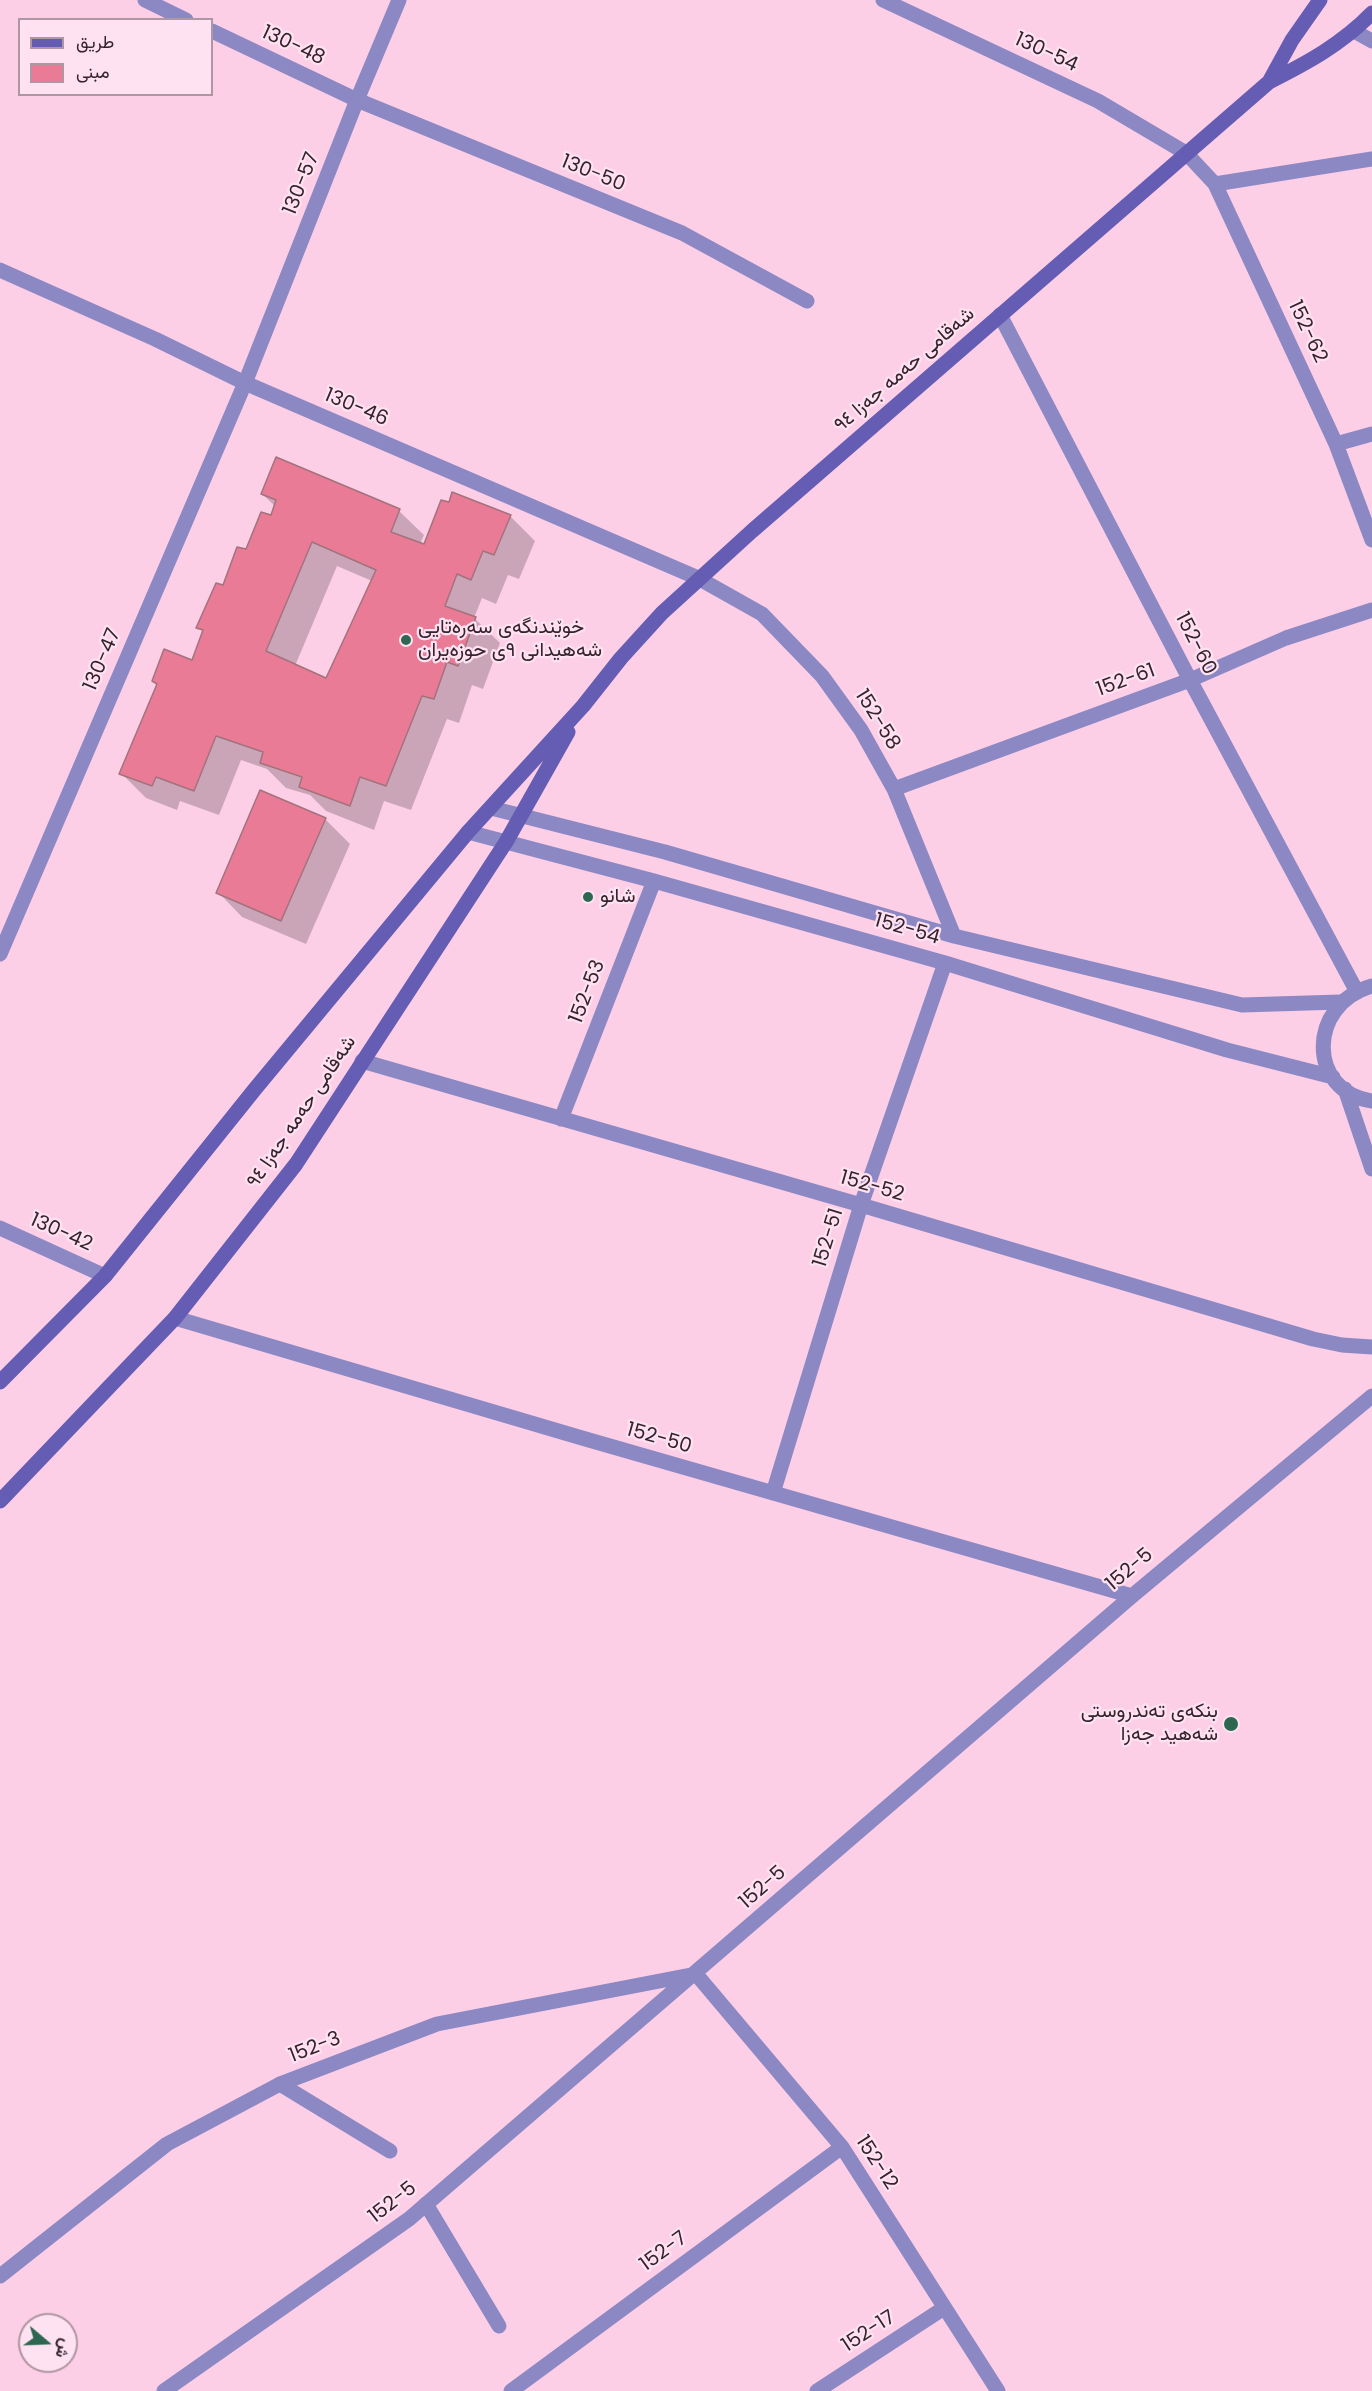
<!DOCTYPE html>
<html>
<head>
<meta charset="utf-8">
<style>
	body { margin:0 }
	#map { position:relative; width:1372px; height:2391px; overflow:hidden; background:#fdcfe7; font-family:Poppins,Vazirmatn,sans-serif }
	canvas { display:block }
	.legend { position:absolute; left:18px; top:18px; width:195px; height:78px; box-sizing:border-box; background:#ffe2f1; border:2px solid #ae96a2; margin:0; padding:8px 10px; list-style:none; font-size:18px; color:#34232c }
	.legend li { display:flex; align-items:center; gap:12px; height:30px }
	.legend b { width:30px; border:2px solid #ae96a2 }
	.north { position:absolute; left:18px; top:2313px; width:60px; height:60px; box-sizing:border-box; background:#ffe2f1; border:2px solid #ae96a2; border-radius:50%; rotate:109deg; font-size:16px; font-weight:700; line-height:24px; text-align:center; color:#34232c }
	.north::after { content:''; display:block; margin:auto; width:21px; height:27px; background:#2d6751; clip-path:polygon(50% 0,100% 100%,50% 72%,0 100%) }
</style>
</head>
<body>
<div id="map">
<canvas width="1372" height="2391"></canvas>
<ul class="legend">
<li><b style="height:8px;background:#655cb4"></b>طريق</li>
<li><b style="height:16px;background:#e97b96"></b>مبنى</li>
</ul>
<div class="north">ش</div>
</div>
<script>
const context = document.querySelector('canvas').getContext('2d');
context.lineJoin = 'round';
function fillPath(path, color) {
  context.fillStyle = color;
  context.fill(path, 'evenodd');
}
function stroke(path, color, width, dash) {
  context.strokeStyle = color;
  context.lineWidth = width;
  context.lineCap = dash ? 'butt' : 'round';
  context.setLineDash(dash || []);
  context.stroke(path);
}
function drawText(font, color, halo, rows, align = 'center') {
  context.font = font + ' Poppins,Vazirmatn,sans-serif';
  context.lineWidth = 4.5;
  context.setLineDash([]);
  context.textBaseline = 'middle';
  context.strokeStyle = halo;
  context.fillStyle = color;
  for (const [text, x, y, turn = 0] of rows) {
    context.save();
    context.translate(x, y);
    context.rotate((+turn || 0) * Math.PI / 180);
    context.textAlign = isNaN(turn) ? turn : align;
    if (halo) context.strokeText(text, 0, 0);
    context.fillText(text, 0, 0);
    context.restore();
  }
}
fillPath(new Path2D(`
	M262,494L399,511L424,535L420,544L424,546L510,516L535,541L519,579L508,575L496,604L482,598L474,618L500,643L483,689L472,685L459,723L447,719L411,810L384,801L374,830L326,811L310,795L286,788L267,769L241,760L219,815L180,801L177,810L146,798L121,773L158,685L153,681L193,662L204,633L198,627L272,517L275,506ZM337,566L372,581L327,680L295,666Z
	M325,819L350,844L306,944L242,917L218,892Z`), '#0003');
const building = new Path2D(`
	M276,457L400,509L391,532L424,544L441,500L449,502L452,492L511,515L494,555L483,551L471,580L457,574L445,606L476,617L458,666L447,662L434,699L422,696L386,786L360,777L350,806L299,787L302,777L260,763L263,752L216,736L194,791L156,777L152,786L119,774L157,684L152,681L164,649L192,660L203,630L196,628L216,583L223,585L237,547L246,549L261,512L271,515L276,500L261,494ZM312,542L376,570L326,678L266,651Z
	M260,790L326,818L281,921L216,893Z`);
fillPath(building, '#e97b96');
stroke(building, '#a2737c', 1.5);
stroke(new Path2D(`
	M280,2084L390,2151
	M426,2204L499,2326`), '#8b88c4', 15);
stroke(new Path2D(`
	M145,0L186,20
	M883,0L1098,101L1186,153L1215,184L1336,444L1372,540
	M212,31L357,100L682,233L807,301
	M1354,31L1372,41
	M1215,184L1372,159
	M0,270L155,339L245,383L698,578L762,614L822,676L861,730L894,789L954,936
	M1000,315L1190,680L1356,990
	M1336,444L1372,434
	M894,789L1190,680L1286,638L1372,610
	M491,808L665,852L954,936L1242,1005L1340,1002
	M468,832L654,881L945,963L1227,1050L1333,1077
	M0,954L245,383L357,100L399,0
	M1372,986C1306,1005 1308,1092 1372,1101
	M362,1061L861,1205L1313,1339L1342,1345L1372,1347
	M1345,1089L1372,1169
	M561,1119L654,881
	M0,1228L105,1276
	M175,1318L582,1438L1132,1596
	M773,1493L861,1205L945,963
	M0,2276L167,2144L280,2084L437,2024L696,1974L842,2147L998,2391
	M164,2391L409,2219L1132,1596L1372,1396
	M511,2391L842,2147
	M817,2391L944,2308`), '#8b88c4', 15);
stroke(new Path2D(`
	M1269,82L1292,40L1320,0
	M0,1382L105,1276L255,1089L468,832L583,706L621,658L662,613L752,531L1269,82C1307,63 1342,44 1372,13
	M0,1501L175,1318L296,1164L506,842L568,732`), '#655cb4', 15);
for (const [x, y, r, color] of [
	[406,640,6,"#2d6751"],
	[588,897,6,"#2d6751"],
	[1231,1724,8,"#2d6751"]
]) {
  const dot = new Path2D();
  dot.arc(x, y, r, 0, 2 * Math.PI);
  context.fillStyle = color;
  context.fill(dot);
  stroke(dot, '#ffe2f1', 2);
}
drawText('20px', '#34232c', '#ffe2f1', [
	["130-48",293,46,25],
	["130-54",1046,53,25],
	["130-50",593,174,22],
	["130-57",302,184,-68],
	["152-62",1307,332,65],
	["شەقامی حەمە جەزا ٩٤",905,370,-41],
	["130-46",356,408,23],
	["152-60",1195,644,63],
	["130-47",103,660,-67],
	["152-61",1126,681,-20],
	["152-58",877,720,58],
	["152-54",907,930,16],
	["152-53",588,992,-69],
	["شەقامی حەمە جەزا ٩٤",302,1112,-56],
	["152-52",872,1187,16],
	["130-42",61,1233,24],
	["152-51",829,1238,-73],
	["152-50",659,1439,16],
	["152-5",1130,1570,-40],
	["152-5",763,1888,-41],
	["152-3",315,2048,-21],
	["152-12",876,2163,57],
	["152-5",393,2203,-38],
	["152-7",664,2252,-36],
	["152-17",869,2332,-33]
]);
drawText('20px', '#34232c', '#ffe2f1', [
	["خوێندنگەی سەرەتایی",418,628],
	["شەهیدانی ٩ی حوزەیران",418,651],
	["شانو",600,897],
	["بنکەی تەندروستی",1218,1712,"right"],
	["شەهید جەزا",1218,1735,"right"]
], 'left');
</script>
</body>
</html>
